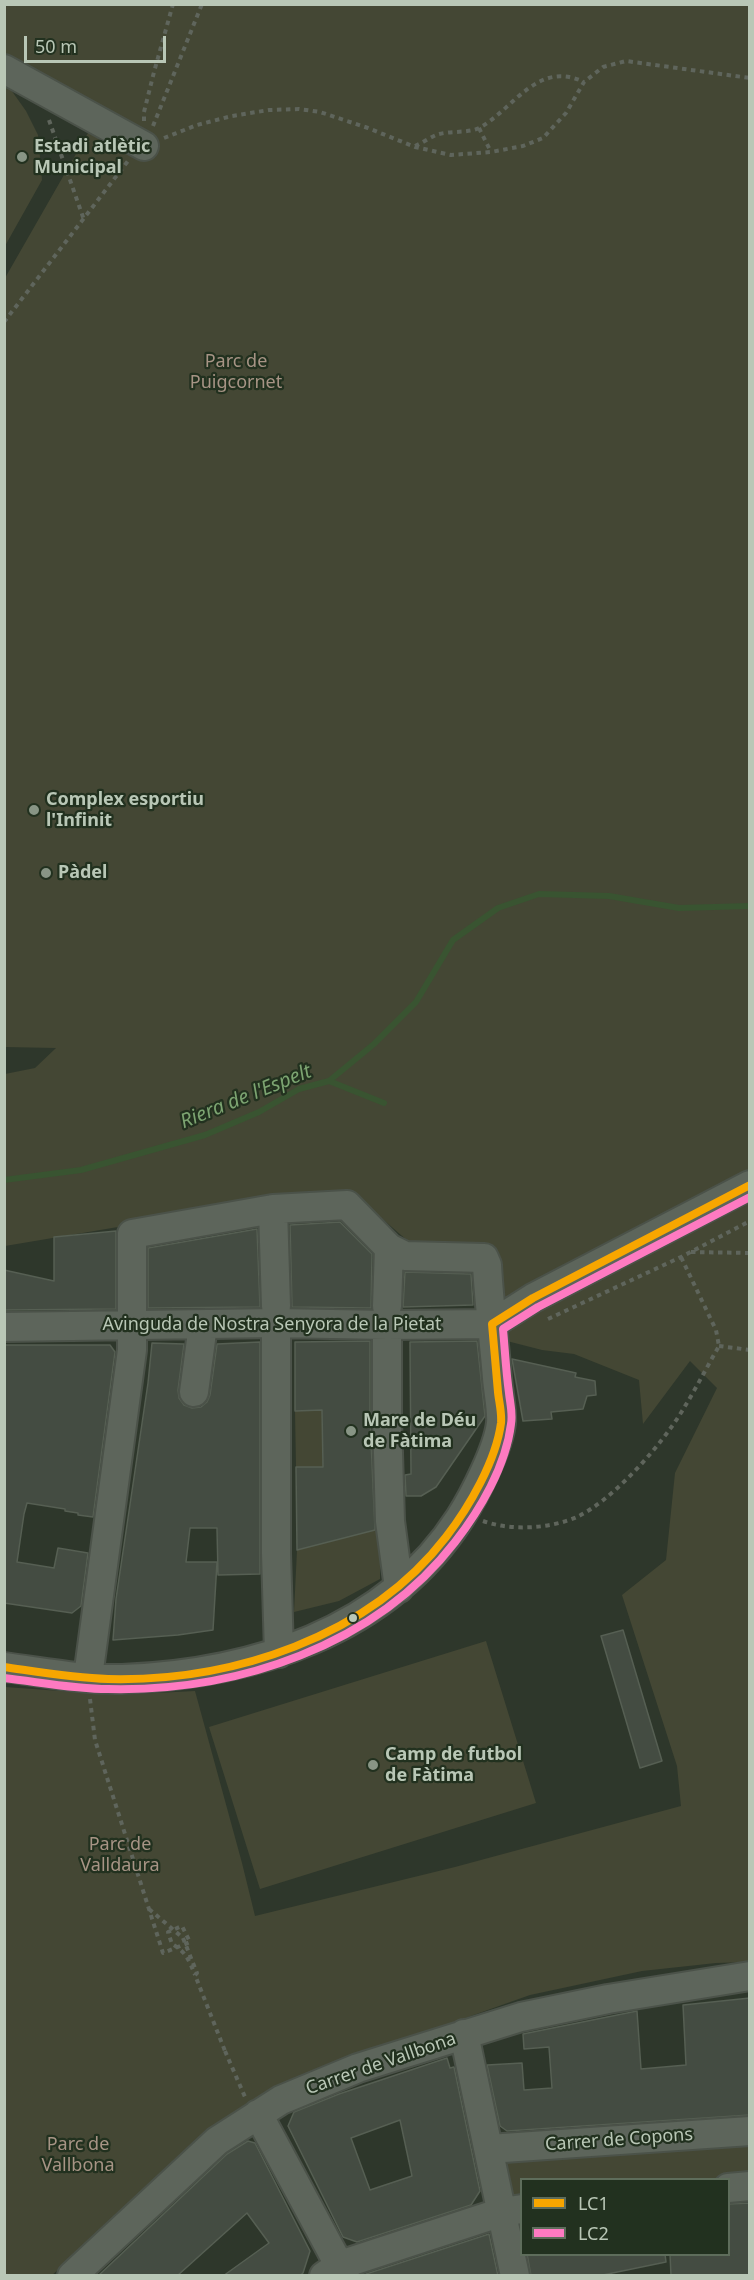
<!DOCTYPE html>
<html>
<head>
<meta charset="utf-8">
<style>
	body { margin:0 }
	#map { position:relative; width:754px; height:2280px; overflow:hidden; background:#2e372b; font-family:"Noto Sans",sans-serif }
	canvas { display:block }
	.frame { position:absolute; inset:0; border:6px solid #b9c7b6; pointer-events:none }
	.legend { position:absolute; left:520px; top:2178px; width:210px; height:78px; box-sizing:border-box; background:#22311f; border:2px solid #5e6d5b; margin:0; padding:8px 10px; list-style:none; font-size:18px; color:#b9c7b6 }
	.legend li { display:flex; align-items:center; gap:12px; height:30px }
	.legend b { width:30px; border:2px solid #5e6d5b }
	.scale { position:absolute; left:24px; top:36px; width:142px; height:27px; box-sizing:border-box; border:3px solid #b9c7b6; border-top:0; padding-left:8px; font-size:18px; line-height:21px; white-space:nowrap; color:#b9c7b6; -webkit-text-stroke:4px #22311f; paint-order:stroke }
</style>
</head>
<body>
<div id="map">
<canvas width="754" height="2280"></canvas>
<div class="frame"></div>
<ul class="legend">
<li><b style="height:8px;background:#f7a600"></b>LC1</li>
<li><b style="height:8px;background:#fe7ac1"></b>LC2</li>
</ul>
<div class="scale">50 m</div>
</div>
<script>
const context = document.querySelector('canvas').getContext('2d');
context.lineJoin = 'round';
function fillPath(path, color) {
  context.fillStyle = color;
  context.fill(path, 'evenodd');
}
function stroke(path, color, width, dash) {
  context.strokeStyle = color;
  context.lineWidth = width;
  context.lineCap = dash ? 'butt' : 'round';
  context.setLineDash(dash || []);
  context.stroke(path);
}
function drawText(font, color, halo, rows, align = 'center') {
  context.font = font + ' "Noto Sans",sans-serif';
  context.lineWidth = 4.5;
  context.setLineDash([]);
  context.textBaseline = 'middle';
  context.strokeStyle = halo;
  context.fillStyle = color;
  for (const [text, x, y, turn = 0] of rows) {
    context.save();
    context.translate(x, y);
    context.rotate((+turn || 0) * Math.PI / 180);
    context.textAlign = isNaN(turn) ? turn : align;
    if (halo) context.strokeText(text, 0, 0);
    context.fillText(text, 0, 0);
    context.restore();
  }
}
fillPath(new Path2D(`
	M4,5H750L749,1962L716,1963L642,1971L530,1995L423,2033L141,2198L51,2276L5,2275V1687L116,1695L195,1691L242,1863L255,1916L455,1867L681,1806L677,1766L622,1595L666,1560L675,1473L717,1388L690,1361L643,1424L639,1380L574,1354L542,1350L503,1340L495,1248L409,1242L355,1195L190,1209L118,1227L5,1246V1074L35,1068L56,1048L5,1047V278L100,112L5,56Z
	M5,84L9,87L26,111L38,135L42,180L5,246Z
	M322,1410L323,1467H296L295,1411Z
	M380,1528V1579L339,1601L294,1612L297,1550Z
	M486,1641L536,1803L260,1889L209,1727Z
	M749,2140V2178L522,2180L521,2197L509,2198L503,2159Z`), '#444734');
stroke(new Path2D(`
	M329,1081L384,1103
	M4,1180L81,1170L205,1135L259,1112L299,1089L329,1081L374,1044L416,1002L453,940L498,908L539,894L609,896L679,908L750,906`), '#395431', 6);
const building = new Path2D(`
	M340,1222L372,1254L371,1308L292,1307L290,1225Z
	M257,1229L260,1307L148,1308V1248Z
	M116,1231V1309L4,1310V1270L54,1281V1237Z
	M405,1272L471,1274L473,1305L403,1307Z
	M370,1341V1419L375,1530L297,1550L296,1467H323L322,1410L295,1411V1342Z
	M477,1341L485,1416L436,1487L421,1496H406L405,1475L411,1474L410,1342Z
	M260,1342V1574L218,1575L217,1528H190L186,1562H217L213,1630L178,1635L113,1640L116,1599L148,1383L152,1343L184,1344L178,1390L179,1398L184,1405L192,1408L201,1407L207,1402L210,1395L217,1344Z
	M4,1345H110L115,1352L93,1517L78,1515V1513L65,1511V1509L27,1503L24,1514L17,1562L54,1568L58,1548L88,1553L81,1606L72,1613L4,1603Z
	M512,1359L576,1373L575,1377L595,1381L596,1395L587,1396L583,1409L551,1412L552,1419L523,1421Z
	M623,1630L662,1761L640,1768L601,1636Z
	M750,1998V2115L507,2131L500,2126L487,2065L522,2063L524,2090L552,2088L549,2047L524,2049L523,2034L637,2011L641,2069L686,2065L683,2005Z
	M447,2058L450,2068L454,2067L480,2191L471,2205L357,2242L343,2237L288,2126L294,2112L339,2094ZM400,2120L412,2176L370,2190L351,2138Z
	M248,2141L255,2143L310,2251L303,2273L299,2276H223L269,2243L247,2213L177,2276H98L227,2154Z
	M750,2203V2276H671L670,2254H729V2204Z
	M489,2234L498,2276H366V2274Z
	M527,2254H665L666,2262L598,2276H531Z`);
fillPath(building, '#444c42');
stroke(building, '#565f53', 1.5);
const minor = new Path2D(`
	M4,69L144,146
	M273,1209L276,1306
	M387,1306L389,1248
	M276,1323V1553L279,1653
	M387,1325V1419L390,1521L399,1588
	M4,1327L276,1323L387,1325L492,1324L533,1298L750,1185
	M194,1392L203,1325
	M4,1667C43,1672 83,1680 122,1679C251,1674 386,1633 460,1518C474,1496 498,1449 501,1423C502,1409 498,1392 497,1378C494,1340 489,1303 487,1265L484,1258L405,1256L389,1248L347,1205L273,1209L132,1234V1350L88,1677
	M464,2034L515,2276
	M258,2114L345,2276
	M489,2149L750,2131
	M728,2188L750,2186
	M72,2276L217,2141L281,2100L358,2068L521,2017L608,1999L750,1976
	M324,2276L340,2265L502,2212L522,2209`);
stroke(minor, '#4b5249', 32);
stroke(new Path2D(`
	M49,120L84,220
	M144,121V112L154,72L173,4
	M153,126L202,4
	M479,128L491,152
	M164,138L197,125L232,116L269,110L299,109L320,112L368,128L415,147L451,155L491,152L523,146L543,138L566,113L584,82L603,67L626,61L750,78
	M415,146C422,143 429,138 436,135C450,130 469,134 481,127C515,107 538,60 584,82
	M4,322L128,161
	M691,1252L750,1253
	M548,1319L681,1257L750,1221
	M719,1346L750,1350
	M483,1521C511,1531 549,1529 577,1517C610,1501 649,1458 670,1429C687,1406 704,1372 719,1346L716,1330L681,1257
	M90,1699L95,1740L163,1953L190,1942L182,1926L168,1932L172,1944C186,1952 189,1960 195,1975
	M149,1909L183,1938
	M225,2051L245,2097`), '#5f655c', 4, [4.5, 4.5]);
stroke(minor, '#5d655b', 28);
stroke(new Path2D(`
	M183,1938L197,1973L195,1975L225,2051`), '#5f655c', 4, [4.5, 4.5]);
stroke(new Path2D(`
	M4,1667C39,1672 73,1678 108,1679C232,1682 369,1637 446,1537C469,1507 496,1461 501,1423C502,1413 499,1402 498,1392C496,1369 494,1347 492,1324L533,1298L750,1185`), '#f7a600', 8);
stroke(new Path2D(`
	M4,1678C39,1682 73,1689 108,1689C237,1692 375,1646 455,1542C480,1510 506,1466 511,1424C513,1414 510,1403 509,1393C506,1372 505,1351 503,1329L538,1307L750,1197`), '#fe7ac1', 8);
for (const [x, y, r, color] of [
	[22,157,6,"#889585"],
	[34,810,6,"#889585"],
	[46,873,6,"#889585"],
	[351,1431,6,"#889585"],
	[353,1618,5,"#b9c7b6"],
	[373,1765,6,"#889585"]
]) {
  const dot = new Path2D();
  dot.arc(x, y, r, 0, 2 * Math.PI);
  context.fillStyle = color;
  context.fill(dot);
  stroke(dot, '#22311f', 2);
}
drawText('bold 18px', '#b9c7b6', '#22311f', [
	["Estadi atlètic",34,147],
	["Municipal",34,168],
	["Complex esportiu",46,800],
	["l'Infinit",46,821],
	["Pàdel",58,873],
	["Mare de Déu",363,1421],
	["de Fàtima",363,1442],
	["Camp de futbol",385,1755],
	["de Fàtima",385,1776]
], 'left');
drawText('18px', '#a79485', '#22311f', [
	["Parc de",236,362],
	["Puigcornet",236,383],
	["Parc de",120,1845],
	["Valldaura",120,1866],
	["Parc de",78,2145],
	["Vallbona",78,2166]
]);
drawText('18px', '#b9c7b6', '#22311f', [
	["Avinguda de Nostra Senyora de la Pietat",272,1325],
	["Carrer de Vallbona",381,2064,-19],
	["Carrer de Copons",619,2140,-4]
]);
drawText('italic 20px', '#7ca471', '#22311f', [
	["Riera de l'Espelt",246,1097,-22]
]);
</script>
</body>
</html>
